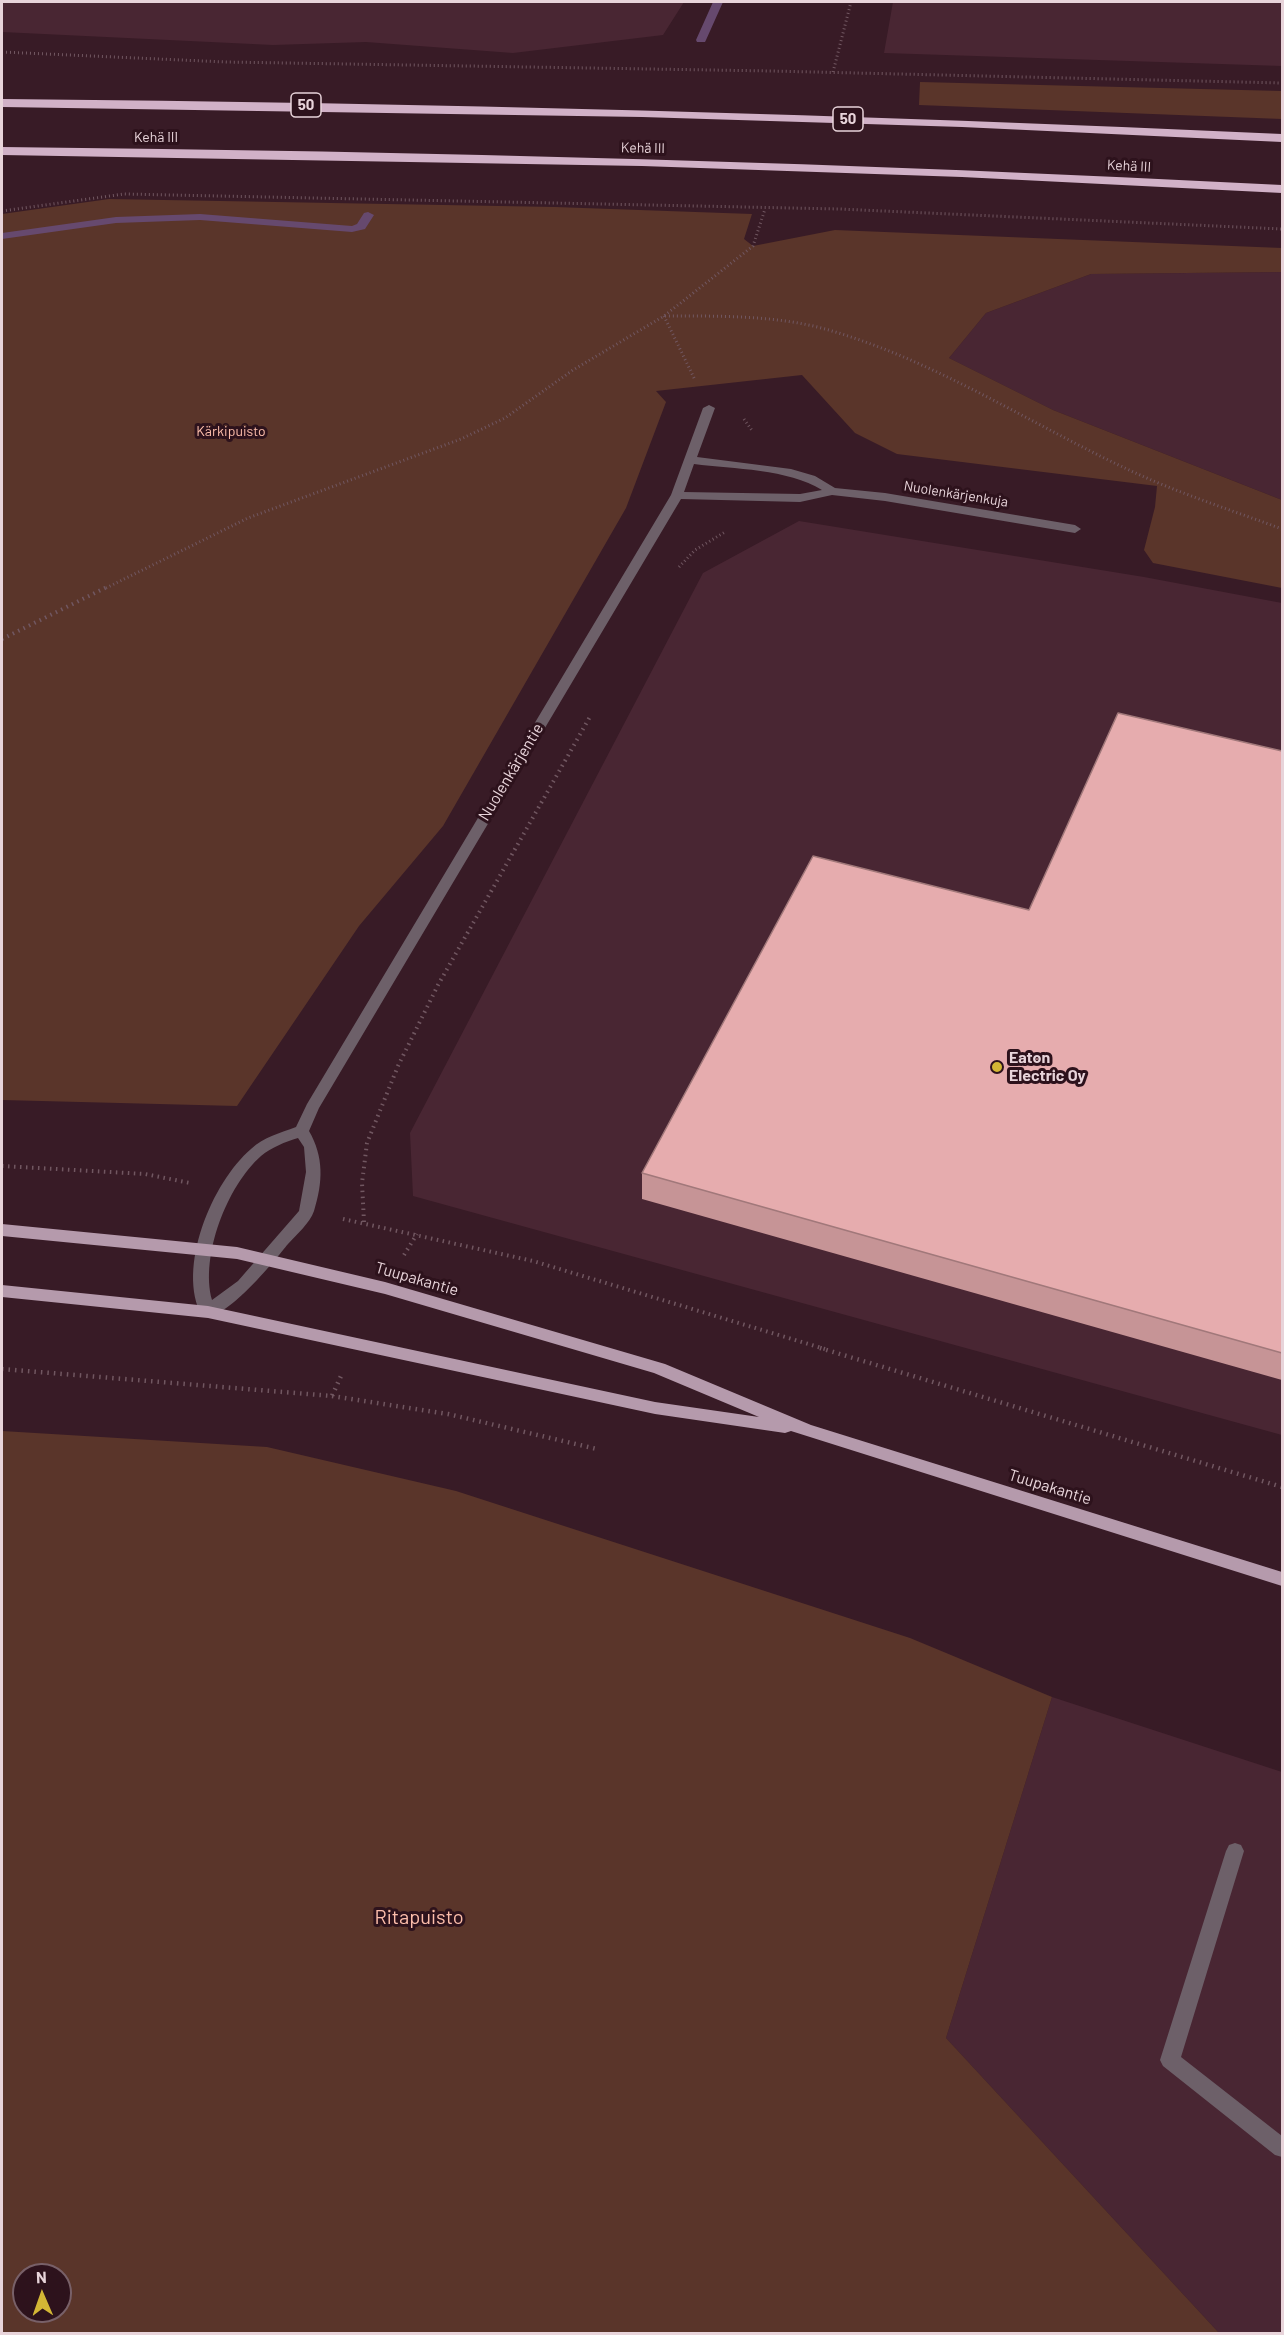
<!DOCTYPE html>
<html>
<head>
<meta charset="utf-8">
<style>
	body { margin:0 }
	#map { position:relative; width:1284px; height:2335px; overflow:hidden; background:#381b26; font-family:Barlow,sans-serif }
	canvas { display:block }
	.frame { position:absolute; inset:0; border:3px solid #e8d4da; pointer-events:none }
	.north { position:absolute; left:12px; top:2263px; width:60px; height:60px; box-sizing:border-box; background:#2d121c; border:2px solid #786068; border-radius:50%; rotate:358deg; font-size:16px; font-weight:700; line-height:24px; text-align:center; color:#e8d4da }
	.north::after { content:''; display:block; margin:auto; width:21px; height:27px; background:#d3b635; clip-path:polygon(50% 0,100% 100%,50% 72%,0 100%) }
</style>
</head>
<body>
<div id="map">
<canvas width="1284" height="2335"></canvas>
<div class="frame"></div>
<div class="north">N</div>
</div>
<script>
const context = document.querySelector('canvas').getContext('2d');
context.lineJoin = 'round';
function fillPath(path, color) {
  context.fillStyle = color;
  context.fill(path, 'evenodd');
}
function stroke(path, color, width, dash) {
  context.strokeStyle = color;
  context.lineWidth = width;
  context.lineCap = dash ? 'butt' : 'round';
  context.setLineDash(dash || []);
  context.stroke(path);
}
function drawText(font, color, halo, rows, align = 'center') {
  context.font = font + ' Barlow,sans-serif';
  context.lineWidth = 6;
  context.setLineDash([]);
  context.textBaseline = 'middle';
  context.strokeStyle = halo;
  context.fillStyle = color;
  for (const [text, x, y, turn = 0] of rows) {
    context.save();
    context.translate(x, y);
    context.rotate((+turn || 0) * Math.PI / 180);
    context.textAlign = isNaN(turn) ? turn : align;
    if (halo) context.strokeText(text, 0, 0);
    context.fillText(text, 0, 0);
    context.restore();
  }
}
fillPath(new Path2D(`
	M2,2H684L663,35L513,53L366,42L273,45L2,32Z
	M893,2H1282V66L884,53Z
	M1282,272V500L1053,410L949,358L986,313L1091,274Z
	M799,521L1144,577L1282,603V1435L413,1196L410,1133L703,573Z
	M1052,1697L1282,1772V2333H1219L946,2038Z`), '#492633');
fillPath(new Path2D(`
	M920,82L1282,91V119L919,105Z
	M109,199L555,207L752,214L744,239L753,246L835,230L1282,248V272L1091,274L986,313L949,358L1053,410L1282,500V588L1153,563L1144,550L1155,507L1157,486L897,454L855,433L802,375L656,391L666,402L626,508L443,826L359,926L237,1106L2,1100V214Z
	M2,1431L267,1447L456,1491L910,1638L1052,1697L946,2038L1219,2333H2ZM24,2275H60V2311H24Z`), '#5a352a');
fillPath(new Path2D(`
	M713,2H723L706,40L705,42H697L696,40Z
	M368,212L374,215L365,229L352,232L200,220L116,223L2,239V233L116,217L200,214L352,226L357,224L364,213Z`), '#66496e');
stroke(new Path2D(`
	M2,52L226,62L771,71L1282,83
	M833,72L851,2
	M2,211L124,194L839,209L1282,229
	M664,316L695,380
	M665,316C720,316 780,315 832,331C937,362 1031,424 1129,470C1178,493 1231,510 1282,529
	M744,419L753,432
	M679,567L695,550L725,532
	M106,588L248,518L461,439L505,418L573,370L664,316L753,246L765,209`), '#715761', 3, [1, 3]);
stroke(new Path2D(`
	M2,639L109,586
	M2,1166L145,1174L190,1183
	M343,1219L533,1261L825,1349
	M364,1222L362,1183L367,1143L398,1066L438,985L591,715
	M404,1255L417,1234`), '#715761', 4, [1.5, 4.5]);
stroke(new Path2D(`
	M820,1348L1282,1487
	M2,1369L332,1396L341,1376
	M332,1396L448,1414L597,1449`), '#715761', 4.5, [1.5, 5]);
fillPath(new Path2D(`
	M709,405L715,408L697,457L791,469L815,476L835,488L885,493L1075,525L1081,529L1075,533L885,501L832,495L800,502L681,499L319,1108L309,1131C324,1157 323,1182 314,1211C310,1223 296,1235 288,1244C274,1261 225,1323 202,1316C176,1269 212,1182 251,1149C264,1137 280,1133 296,1127L307,1104L671,495L703,408ZM694,464C734,469 788,469 822,490L800,494L684,492ZM298,1138L304,1147L306,1172L299,1211L238,1281L212,1300C200,1256 227,1186 261,1156C272,1147 285,1142 298,1138Z
	M1235,1843L1241,1845L1244,1851L1181,2057L1282,2136V2157L1275,2155L1163,2066L1160,2060L1226,1851L1229,1845Z`), '#6d6069');
fillPath(new Path2D(`
	M2,1224L237,1247L385,1282L665,1364L811,1425L1282,1572V1586L791,1431L785,1433L655,1414L208,1318L2,1297V1285L208,1306L655,1402L759,1417L654,1373L385,1294L237,1259L2,1236Z`), '#b59aac');
fillPath(new Path2D(`
	M2,99C429,103 855,114 1282,134V142L962,127L642,117L2,107Z
	M2,147C429,151 856,163 1282,185V193L962,177L642,166L2,155Z`), '#d1b1c7');
fillPath(new Path2D(`
	M1282,751V1380L642,1199V1173L1029,910Z`), '#c69496');
const building = new Path2D(`
	M1118,713L1282,751V1353L642,1173L813,856L1029,910Z`);
fillPath(building, '#e6acae');
stroke(building, '#a1787a', 1.5);
for (const [x, y, r, color] of [
	[997,1067,6,"#d3b635"]
]) {
  const dot = new Path2D();
  dot.arc(x, y, r, 0, 2 * Math.PI);
  context.fillStyle = color;
  context.fill(dot);
  stroke(dot, '#2d121c', 2);
}
drawText('14px', '#e8d4da', '#2d121c', [
	["Kehä III",156,137],
	["Kehä III",643,148,1],
	["Kehä III",1129,166,3],
	["Nuolenkärjenkuja",956,494,9]
]);
drawText('14px', '#fdbeab', '#2d121c', [
	["Kärkipuisto",231,431]
]);
for (const [x, y, w] of [
	[306,105,30],
	[848,119,30]
]) {
  const box = new Path2D();
  box.roundRect(x - w / 2, y - 12, w, 24, 4.5);
  context.fillStyle = '#2d121c';
  context.fill(box);
  stroke(box, '#e8d4da', 1.5);
}
drawText('bold 15px', '#e8d4da', null, [
	["50",306,105],
	["50",848,119]
]);
drawText('16px', '#e8d4da', '#2d121c', [
	["Nuolenkärjentie",511,772,-59],
	["Tuupakantie",417,1279,16],
	["Tuupakantie",1050,1487,17]
]);
drawText('bold 16px', '#e8d4da', '#2d121c', [
	["Eaton",1009,1058],
	["Electric Oy",1009,1076]
], 'left');
drawText('20px', '#fdbeab', '#2d121c', [
	["Ritapuisto",419,1917]
]);
</script>
</body>
</html>
